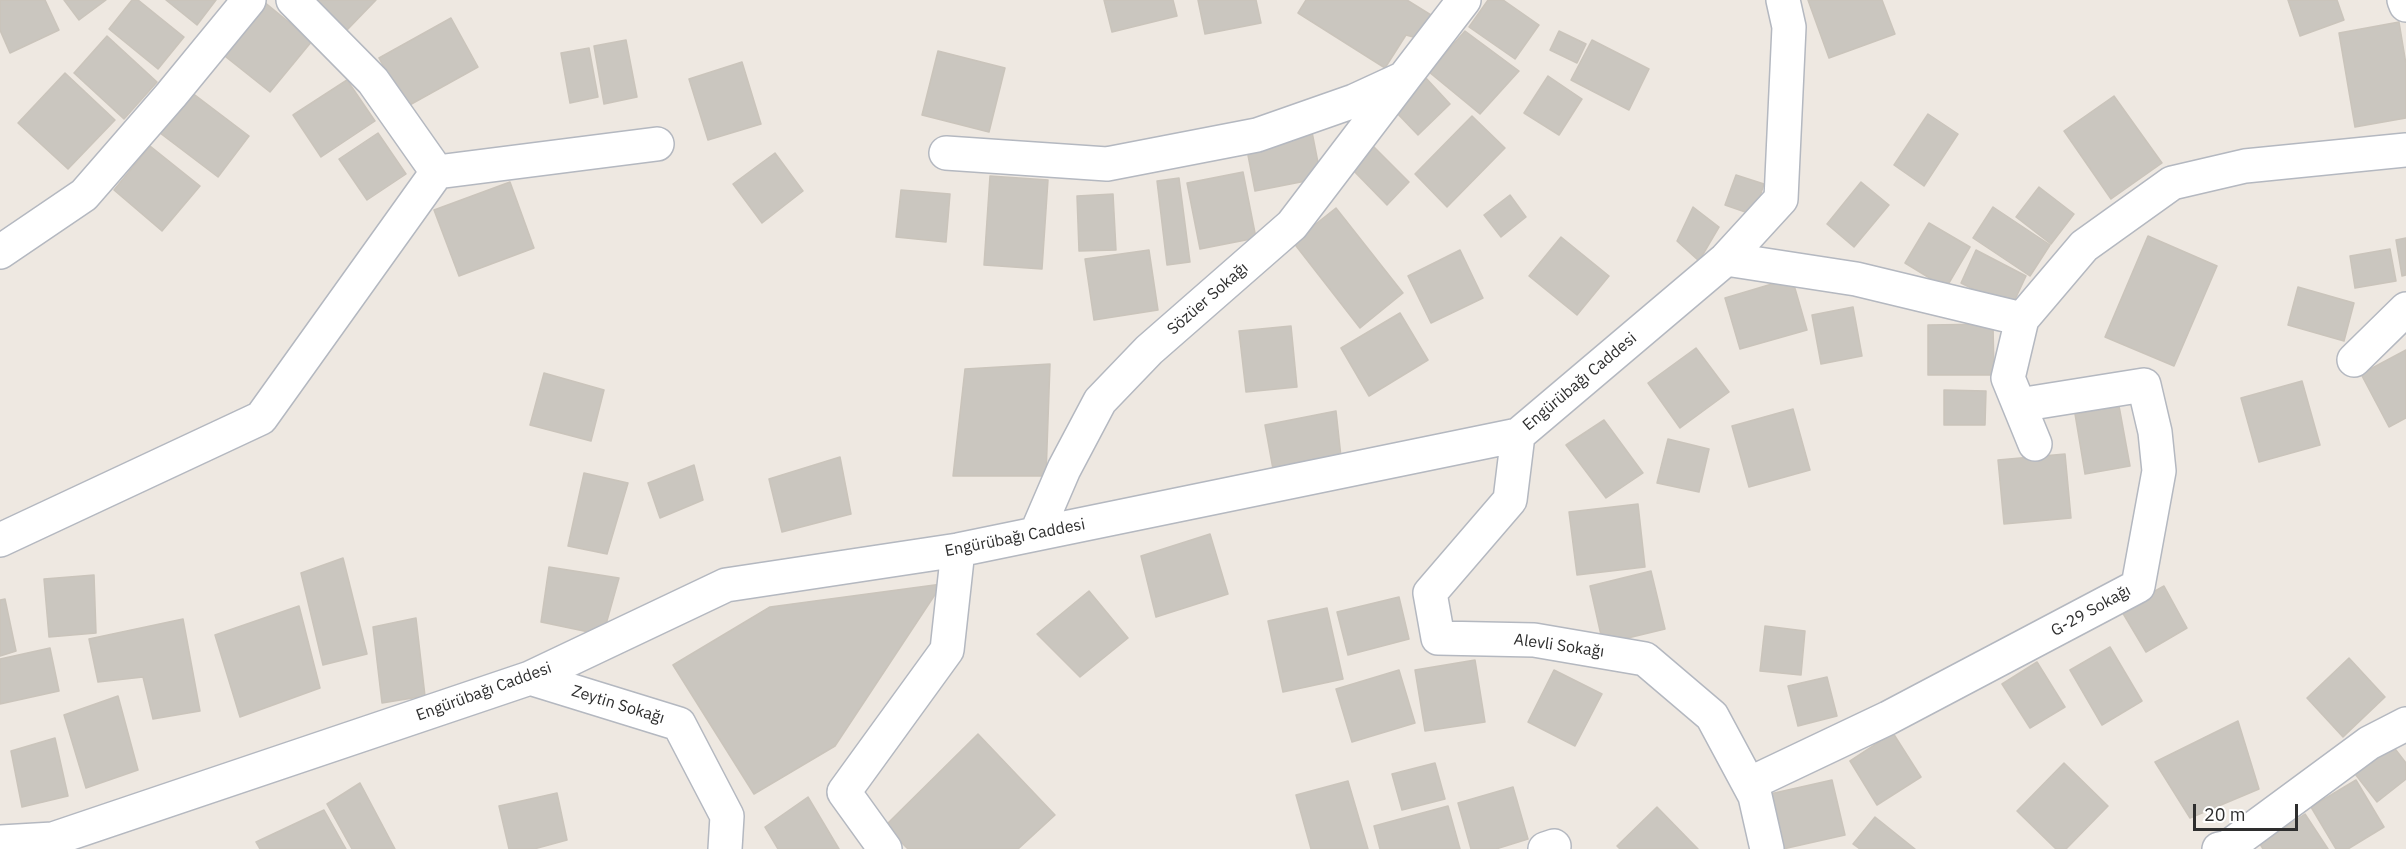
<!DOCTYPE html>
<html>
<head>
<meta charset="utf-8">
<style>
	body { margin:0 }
	#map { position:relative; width:2406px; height:849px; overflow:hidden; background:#eee8e1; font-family:"IBM Plex Sans",sans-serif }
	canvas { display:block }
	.scale { position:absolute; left:2193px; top:804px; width:105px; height:27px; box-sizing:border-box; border:3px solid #2e2e2e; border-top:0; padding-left:8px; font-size:18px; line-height:21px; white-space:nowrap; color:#2e2e2e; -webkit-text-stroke:4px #fff; paint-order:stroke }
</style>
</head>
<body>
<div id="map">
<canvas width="2406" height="849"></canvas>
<div class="scale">20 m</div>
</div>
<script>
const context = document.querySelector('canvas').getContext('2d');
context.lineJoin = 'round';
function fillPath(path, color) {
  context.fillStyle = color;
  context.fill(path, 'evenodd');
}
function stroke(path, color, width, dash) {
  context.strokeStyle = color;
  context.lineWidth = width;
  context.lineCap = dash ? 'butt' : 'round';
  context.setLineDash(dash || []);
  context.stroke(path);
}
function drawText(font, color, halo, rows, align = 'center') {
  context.font = font + ' "IBM Plex Sans",sans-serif';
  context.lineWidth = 4.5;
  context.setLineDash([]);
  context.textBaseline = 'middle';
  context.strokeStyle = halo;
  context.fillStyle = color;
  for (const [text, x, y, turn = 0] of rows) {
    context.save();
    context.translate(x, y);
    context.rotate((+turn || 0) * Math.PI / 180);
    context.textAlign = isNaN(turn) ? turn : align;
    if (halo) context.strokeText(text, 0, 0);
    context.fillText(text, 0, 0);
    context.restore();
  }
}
const building = new Path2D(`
	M0,0H45L59,30L10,53L0,30Z
	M64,0H106L79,20Z
	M132,0H138L184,37L158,69L109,29Z
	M166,0H216L197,25Z
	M316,0H376L347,30Z
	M1104,0H1173L1177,16L1112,32Z
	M1198,0H1256L1261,23L1205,34Z
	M1306,0H1407L1431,15L1424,40L1406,35L1385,68L1298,13Z
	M1488,0H1503L1539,25L1515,59L1469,27Z
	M1808,0H1882L1895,34L1829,58Z
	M2288,0H2337L2344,20L2300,36Z
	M263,1L312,41L270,92L221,53Z
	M451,18L478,67L406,107L379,58Z
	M2399,22L2406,64V118L2355,127L2339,33Z
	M1465,31L1519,71L1480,114L1429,72Z
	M1559,31L1586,44L1577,63L1550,50Z
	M107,36L157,82L124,119L74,73Z
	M626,40L637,97L604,104L594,46Z
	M1592,40L1649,69L1629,110L1571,80Z
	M589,48L598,97L570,103L561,53Z
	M938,51L1005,68L989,132L922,115Z
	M742,62L761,124L708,140L689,79Z
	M65,73L115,120L68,169L18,123Z
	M1548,76L1582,99L1559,135L1524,113Z
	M1425,77L1450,104L1418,135L1393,109Z
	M347,80L375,121L321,157L293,115Z
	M191,92L249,136L218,177L160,133Z
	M2114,96L2162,163L2111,199L2064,131Z
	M1928,114L1958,134L1924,186L1894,165Z
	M1472,116L1505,148L1447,207L1415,174Z
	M1312,132L1321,178L1255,191L1246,145Z
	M378,133L406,174L367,200L339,159Z
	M1370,143L1409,182L1387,205L1348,165Z
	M150,146L200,186L162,231L114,190Z
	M775,153L803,191L762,223L733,184Z
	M1243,172L1256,238L1200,249L1187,183Z
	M1736,175L1764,184L1754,215L1725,205Z
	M990,176L1048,180L1042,269L984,265Z
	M1179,178L1190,262L1167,265L1157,181Z
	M510,182L534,248L459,276L434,210Z
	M1861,182L1889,205L1854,247L1827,224Z
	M2039,187L2074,214L2051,244L2016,217Z
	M901,190L950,194L946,242L896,237Z
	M1113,194L1116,250L1079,251L1077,196Z
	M1510,195L1526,217L1501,237L1484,215Z
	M1693,207L1719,227L1699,261L1677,241Z
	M1993,207L2050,245L2030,276L1973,238Z
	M1336,208L1403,293L1360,328L1293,242Z
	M1929,223L1970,247L1946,288L1905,263Z
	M2148,236L2217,266L2174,366L2105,337Z
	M1561,237L1609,276L1577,315L1529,276Z
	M2406,238V275L2402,276L2396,240Z
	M2390,249L2396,281L2355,288L2350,256Z
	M1149,250L1158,310L1094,320L1085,259Z
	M1460,250L1483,298L1431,323L1408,276Z
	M1976,250L2026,276L2011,308L1961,283Z
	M1792,278L1807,330L1740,349L1725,298Z
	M2298,287L2354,303L2344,341L2288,325Z
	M1853,307L1862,356L1821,364L1812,315Z
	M1400,313L1428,360L1369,396L1341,348Z
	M1993,324L1994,375H1928V325Z
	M1291,326L1297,387L1246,392L1239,331Z
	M1696,348L1729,392L1680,428L1648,383Z
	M2406,350V418L2389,427L2361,374Z
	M1050,364L1046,476H953L965,369Z
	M544,373L604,390L591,441L530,425Z
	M2302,381L2320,445L2259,462L2241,398Z
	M1944,390L1986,391L1985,425H1944Z
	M2119,406L2130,466L2085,474L2075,414Z
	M1793,409L1810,470L1749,487L1732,426Z
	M1336,411L1342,466L1275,480L1265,425Z
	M1604,420L1643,473L1606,498L1566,445Z
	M1668,439L1709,449L1699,492L1657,483Z
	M2065,454L2071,518L2004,524L1998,460Z
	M840,457L851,514L782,532L769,479Z
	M694,465L703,500L660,518L648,483Z
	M584,473L628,483L607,554L568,546Z
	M1638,504L1645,567L1577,575L1569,512Z
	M1210,534L1228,594L1156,617L1141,556Z
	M343,558L367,654L323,665L301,573Z
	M549,567L619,578L603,635L541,622Z
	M1651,571L1665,629L1603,644L1590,586Z
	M94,575L96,633L49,637L44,579Z
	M942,584L835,746L754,794L673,665L770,607Z
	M2164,586L2187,628L2146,652L2121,610Z
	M1089,591L1128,638L1080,677L1037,634Z
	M1399,597L1409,639L1348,655L1337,612Z
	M5,599L16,651L0,656V600Z
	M299,606L320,688L240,717L215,635Z
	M1327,608L1343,679L1283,692L1268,621Z
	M416,618L425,696L382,703L373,627Z
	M183,619L200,711L153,719L143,677L98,682L89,639Z
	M1765,626L1805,631L1801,675L1760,671Z
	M2110,647L2142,701L2102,725L2070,670Z
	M50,648L59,691L0,704V659Z
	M2349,658L2385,697L2343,737L2307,698Z
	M1475,660L1485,722L1425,731L1415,670Z
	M2037,662L2065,707L2030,728L2002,684Z
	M1399,670L1415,723L1352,742L1336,689Z
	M1554,670L1602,694L1575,746L1528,722Z
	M1827,677L1837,716L1798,726L1788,686Z
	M118,696L138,770L86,788L64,715Z
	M2238,721L2259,789L2190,818L2155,762Z
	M1893,733L1921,777L1877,805L1850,761Z
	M978,734L1055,815L1018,849H908L885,826Z
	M55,738L68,796L22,807L11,751Z
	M2389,741L2406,763V779L2377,802L2352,770Z
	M1435,763L1445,799L1402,810L1392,774Z
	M2064,763L2108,806L2066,849H2056L2017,811Z
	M1832,780L1845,835L1783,849L1770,794Z
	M2356,780L2384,827L2348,849H2336L2311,807Z
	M1348,781L1368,849H1311L1296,795Z
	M360,783L395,849H352L327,804Z
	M1513,787L1528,839L1496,849H1471L1458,803Z
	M557,793L567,840L534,849H509L499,806Z
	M808,797L839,849H778L765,827Z
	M1448,806L1460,849H1380L1374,826Z
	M1657,807L1698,849H1620L1617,846Z
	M324,810L346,849H260L256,842Z
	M2305,814L2328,849H2263L2260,844Z
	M1875,817L1915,849H1860L1853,844Z`);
fillPath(building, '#cac6bf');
stroke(building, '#cac4bb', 1.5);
const minor = new Path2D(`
	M2404,0L2406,5
	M946,153L1107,164L1257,135L1354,101L1404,78L1464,0
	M437,172L657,144
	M0,252L84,195L171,95L249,0
	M1726,259L1856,279L2022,319L2084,246L2172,183L2245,166L2406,150
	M2022,319L2008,378L2035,444
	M2354,360L2406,309
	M1518,435L1510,500L1430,593L1438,638L1534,640L1645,659L1712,716L1755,796L1767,849
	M1036,534L1064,469L1100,401L1149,350L1292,225L1404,78
	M0,540L261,418L437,172L373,81L293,0
	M530,678L679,724L727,816L725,849
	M1749,784L1888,718L2138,586L2159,471L2155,432L2144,385L2019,405
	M0,842L53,839L530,678L726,585L958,550L1518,435L1726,259L1781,199L1789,27L1783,0
	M885,849L844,792L947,650L958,550
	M1545,849L1554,846
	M2219,849L2228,847L2369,743L2406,724`);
stroke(minor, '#b4b8c0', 36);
stroke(minor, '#fff', 33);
drawText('16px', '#2e2e2e', '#fff', [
	["Sözüer Sokağı",1208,299,-41],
	["Engürübağı Caddesi",1580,382,-40],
	["Engürübağı Caddesi",1015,538,-11],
	["G-29 Sokağı",2091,611,-29],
	["Alevli Sokağı",1559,646,8],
	["Engürübağı Caddesi",484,692,-20],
	["Zeytin Sokağı",618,705,17]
]);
</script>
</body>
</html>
